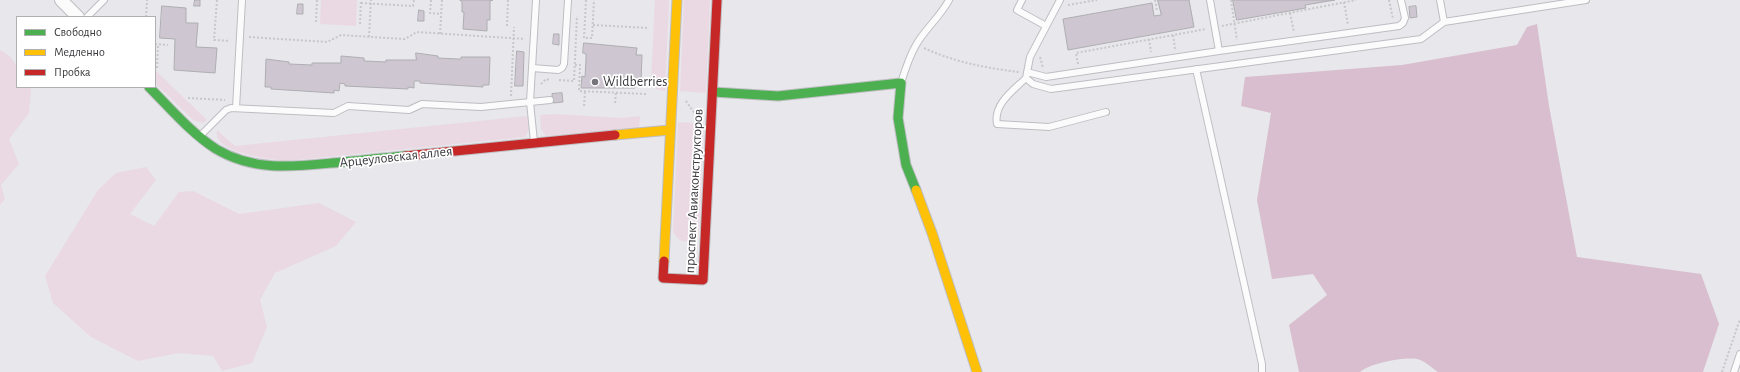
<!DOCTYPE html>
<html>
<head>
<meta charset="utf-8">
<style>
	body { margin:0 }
	#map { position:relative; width:1740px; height:372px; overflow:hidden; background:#e7e7ec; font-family:"Alegreya Sans",sans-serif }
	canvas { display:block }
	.legend { position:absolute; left:16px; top:16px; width:140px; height:72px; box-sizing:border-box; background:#fff; border:1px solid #b0afb1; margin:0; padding:5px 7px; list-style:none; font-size:12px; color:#39383c }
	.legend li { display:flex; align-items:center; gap:8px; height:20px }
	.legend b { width:20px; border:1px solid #b0afb1 }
</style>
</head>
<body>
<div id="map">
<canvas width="1740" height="372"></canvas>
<ul class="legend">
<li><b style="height:5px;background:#4caf50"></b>Свободно</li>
<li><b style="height:5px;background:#ffc107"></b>Медленно</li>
<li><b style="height:5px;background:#c62828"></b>Пробка</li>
</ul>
</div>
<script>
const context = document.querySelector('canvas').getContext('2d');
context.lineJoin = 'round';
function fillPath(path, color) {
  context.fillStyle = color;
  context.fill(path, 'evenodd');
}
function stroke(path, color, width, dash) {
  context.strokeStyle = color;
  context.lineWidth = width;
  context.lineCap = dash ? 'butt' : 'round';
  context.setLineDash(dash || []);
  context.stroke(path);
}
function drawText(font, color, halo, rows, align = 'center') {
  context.font = font + ' "Alegreya Sans",sans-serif';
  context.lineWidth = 3.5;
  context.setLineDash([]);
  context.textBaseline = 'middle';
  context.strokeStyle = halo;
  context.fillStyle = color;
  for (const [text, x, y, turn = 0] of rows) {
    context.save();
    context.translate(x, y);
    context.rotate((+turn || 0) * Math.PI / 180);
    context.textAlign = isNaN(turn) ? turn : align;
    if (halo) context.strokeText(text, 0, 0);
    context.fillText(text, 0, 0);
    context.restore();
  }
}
fillPath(new Path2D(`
	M321,0H357L356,26L320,24Z
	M655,0H669L665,91L656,89L651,81Z
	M684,0H710L706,93L680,91Z
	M0,50C19,61 17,66 17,87H30L31,89L29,113L9,139L19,164L1,185L5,199L0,205Z
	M155,70L207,120L203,123L193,120L155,83Z
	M555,114L621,118L640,116L639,129L546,136L541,129L540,115Z
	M527,116L529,130L525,137L287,161C271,159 212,154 217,130L235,146Z
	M678,122L704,124L699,233C692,245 678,244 673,231Z
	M146,167L156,180L130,214L154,226L179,192L193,191L239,214L319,203L356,222L336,246L275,273L260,300L267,327L252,363L222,371L213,356L179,353L138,361L91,337L53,303L45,276L98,190L116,173Z`), '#ead9e3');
fillPath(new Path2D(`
	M1537,24L1549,106L1577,257L1701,274L1719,324L1703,372H1438C1432,368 1424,360 1417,359C1403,357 1371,363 1360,372H1299L1289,325L1327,295L1313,274L1272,279L1257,200L1271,113L1241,106L1245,77L1402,65L1517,45L1527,27Z`), '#d8bece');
const building = new Path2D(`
	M195,0H200V6H194Z
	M460,0H493L490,1V20H487V31L463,29L464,12H462V2Z
	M1158,0H1189L1194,27L1068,50L1063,19L1152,3L1154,16L1161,15Z
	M1233,0H1335L1305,5L1306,8L1237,20Z
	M298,4H303V14H297Z
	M162,6L186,8V23H198L196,47L217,48L215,73L174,70L175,39L160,38Z
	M1416,6L1417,17L1410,18L1409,7Z
	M419,10L424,11V21H418Z
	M554,34H559V45L553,44Z
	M584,43L637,48L636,55H642L641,81H635V88H581L582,76L585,77L586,60V54L583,53Z
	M517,51L524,52L523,86H515Z
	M416,53L438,56V58L458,59H461V57H490L489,85H483V87L420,83V81H414V88L408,87V89L345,86V84L340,83L339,91L334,90V93L271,89V87H265L266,59L289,62V64L312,65V63H341V56L364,58V61L386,62V60H416Z
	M562,93L563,102L553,103L552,94Z`);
fillPath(building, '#cec7d1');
stroke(building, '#aeadb1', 1);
const lane = new Path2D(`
	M1022,0L1017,10L1046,26
	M1060,0L1030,57L1026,78L1033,84L1051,89L1421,39L1444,22L1586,0
	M1440,0L1444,22
	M87,17L104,0
	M1219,51L1399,26L1403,23L1405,18L1401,0
	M532,68L558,70L562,68L564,64L568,0
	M1196,69L1262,364V372
	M1027,72L1046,77L1219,51L1210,0
	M1026,78C1014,90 993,104 997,124L1049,127L1106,112
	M901,83C905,70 909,57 916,45C925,29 940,17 949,0
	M236,108L242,0
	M200,136L226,110L231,108L334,113L348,106L409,110L422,104L481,107L550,100
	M534,142L530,102L536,0
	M1734,372L1740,354`);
const street = new Path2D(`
	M61,0L78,17`);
const fast = new Path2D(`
	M149,87C170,108 191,133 216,149C253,171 291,167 332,163C356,161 381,158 405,156
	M713,92L778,96L901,83L898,118L906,165L916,190`);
const slow = new Path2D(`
	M615,135L670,130
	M916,190L932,233L977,372
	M664,261L677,0`);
const jam = new Path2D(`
	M405,156L615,135
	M664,261L663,278L703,280L717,0`);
stroke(lane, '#bebec2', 8);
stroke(street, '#bebec2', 14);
stroke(fast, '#bebec2', 11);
stroke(slow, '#bebec2', 11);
stroke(jam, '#bebec2', 11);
stroke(new Path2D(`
	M217,0L214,40L230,41
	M431,0L430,13L441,14
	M586,0L584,38H592L594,0
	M1155,0L1157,11
	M1231,0L1237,40
	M1389,0L1393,19
	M1344,2L1348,25
	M361,3L413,6L414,0
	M1068,5L1097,0
	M1290,13L1294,32
	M146,17L147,0
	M316,22L317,0
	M360,24L361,0
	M593,25L649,28
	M507,26L508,0
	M1222,26L1356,0
	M440,34L442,0
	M1173,35L1175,49
	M249,37L327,42L341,35L405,39L417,32L525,39
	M369,37L371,0
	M1149,39L1151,52
	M155,44L168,45
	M924,48C954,62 986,68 1019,72
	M1040,57L1043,68
	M1078,64L1076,53L1206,29
	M575,65H580L579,91L646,94
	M157,68L158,45
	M559,80L574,81L577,16
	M541,84L546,79L550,80
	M511,96L514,27
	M188,98L225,100
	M686,101L697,117
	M615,103L616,92
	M584,106L585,91
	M1722,372L1740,319`), '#c8c8c9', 2, [2, 2]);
stroke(lane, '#fbfbfc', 6);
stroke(street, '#fbfbfc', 12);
stroke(fast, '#4caf50', 9);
stroke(slow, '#ffc107', 9);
stroke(jam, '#c62828', 9);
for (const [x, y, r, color] of [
	[595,82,4,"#76757a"]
]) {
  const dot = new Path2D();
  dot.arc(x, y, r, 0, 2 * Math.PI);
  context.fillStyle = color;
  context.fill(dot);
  stroke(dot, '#fff', 1.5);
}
drawText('14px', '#39383c', '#fff', [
	["Wildberries",603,82]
], 'left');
drawText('14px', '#39383c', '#fff', [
	["Арцеуловская аллея",396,157,-6],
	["проспект Авиаконструкторов",694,191,-87]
]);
</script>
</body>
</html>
